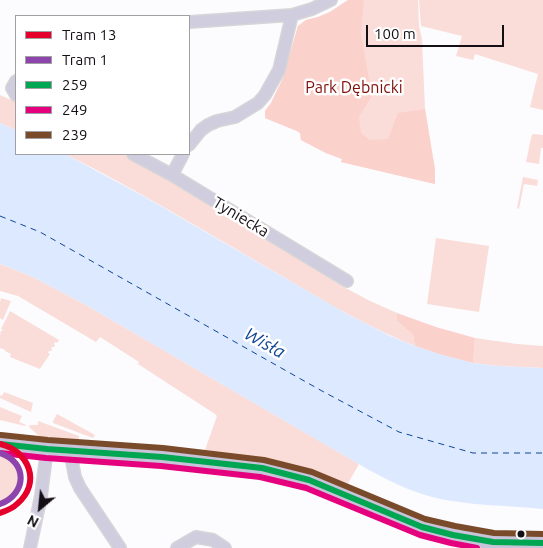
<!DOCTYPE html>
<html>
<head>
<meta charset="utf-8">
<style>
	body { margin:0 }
	#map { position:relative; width:543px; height:548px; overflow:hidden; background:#fcfbfd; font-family:Ubuntu,sans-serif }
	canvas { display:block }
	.legend { position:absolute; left:15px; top:15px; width:175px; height:140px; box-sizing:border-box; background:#fff; border:1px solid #a19fa1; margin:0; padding:6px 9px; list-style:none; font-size:15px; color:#140f14 }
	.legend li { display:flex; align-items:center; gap:10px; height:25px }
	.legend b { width:25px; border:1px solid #a19fa1 }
	.north { position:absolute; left:15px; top:483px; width:50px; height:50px; -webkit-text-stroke:4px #fff; paint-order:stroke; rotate:208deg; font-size:14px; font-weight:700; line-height:20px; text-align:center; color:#140f14 }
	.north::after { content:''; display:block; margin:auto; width:18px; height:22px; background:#140f14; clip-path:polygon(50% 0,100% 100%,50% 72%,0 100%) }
	.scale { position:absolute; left:366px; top:25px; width:138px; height:22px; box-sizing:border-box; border:2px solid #140f14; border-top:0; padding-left:6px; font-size:15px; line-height:18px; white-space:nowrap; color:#140f14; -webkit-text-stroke:4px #fff; paint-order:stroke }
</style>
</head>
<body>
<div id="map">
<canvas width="543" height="548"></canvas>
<ul class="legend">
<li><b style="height:6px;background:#e4002b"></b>Tram 13</li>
<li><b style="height:6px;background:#8e44ad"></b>Tram 1</li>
<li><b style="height:6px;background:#00a651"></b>259</li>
<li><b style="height:6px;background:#e5007d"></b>249</li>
<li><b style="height:6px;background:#7a4b2a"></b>239</li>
</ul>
<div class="north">N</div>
<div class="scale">100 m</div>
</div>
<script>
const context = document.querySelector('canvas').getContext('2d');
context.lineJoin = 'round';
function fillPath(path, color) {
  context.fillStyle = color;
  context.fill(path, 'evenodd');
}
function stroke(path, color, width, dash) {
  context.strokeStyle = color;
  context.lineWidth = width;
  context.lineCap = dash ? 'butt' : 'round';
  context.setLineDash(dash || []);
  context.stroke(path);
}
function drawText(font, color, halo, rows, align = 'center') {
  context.font = font + ' Ubuntu,sans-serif';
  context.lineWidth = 5;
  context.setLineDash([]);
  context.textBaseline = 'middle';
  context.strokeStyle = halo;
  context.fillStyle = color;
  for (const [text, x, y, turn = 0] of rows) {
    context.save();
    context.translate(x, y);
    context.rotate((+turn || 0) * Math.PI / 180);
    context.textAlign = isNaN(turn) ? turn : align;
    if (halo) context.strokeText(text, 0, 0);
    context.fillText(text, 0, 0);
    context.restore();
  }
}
fillPath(new Path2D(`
	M348,0H418L419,26L422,39L425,109L435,170V184L341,162L342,159L326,153L301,140L300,133L297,131L265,118V111L271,103L283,78L298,26L306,20L318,17L330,12Z
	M419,0H543V110L530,107L538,74L475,54L473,60L456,56L462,36L421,26Z
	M0,95L16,102V130L0,123Z
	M534,134L543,135V148H541L539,164L526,162L531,138L532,135Z
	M65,154H123L170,179L340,285L370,301L397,313V321L413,335L415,346C367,327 324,301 280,275C209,234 138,190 65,154Z
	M523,177L538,180L537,186L524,184L519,209L517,208Z
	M436,238L489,246L479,312L427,304Z
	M0,264L33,277L86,305L359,464L347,485L317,471L254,457L205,450L217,416L215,414L138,364L139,362L100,337L96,342L18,296L0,291Z
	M1,298L11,301L3,320L0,318V302Z
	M10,311L59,340L57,343L55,342L54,344L55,345L54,347H52L51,348L52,350L51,351H49L48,353L50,354L40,369L10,357L11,354L5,351V350L1,348L0,349V335L1,334L0,333L1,331H2L3,330L1,329Z
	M475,338L517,344L543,346V368L497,366L473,363Z
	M4,392L33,403L31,412L0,398V395L2,396Z
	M0,407L22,416L19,422L26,425L25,426L0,420Z
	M57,414L95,435L93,438L53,423V421Z
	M38,421L79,436V440L42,437L39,436L29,427L30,425H38Z
	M0,457L12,458L15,461L14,462C26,479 20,497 0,503Z`), '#faddd9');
fillPath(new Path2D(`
	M348,0H364L361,34L372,96L359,117L361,133L370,140L388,139L398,113L425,109L435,170V184L341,162L342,159L326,153L301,140L300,133L297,131L265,118V111L271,103L283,78L298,26L306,20L318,17L330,12Z
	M397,313L436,327L475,338L473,363L442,355L415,346L413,335L397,321Z`), '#fbd1cc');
fillPath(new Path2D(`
	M0,123L16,130V154H65L145,197L347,314L390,336L415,346L442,355L473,363L497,366L543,368V509C506,505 468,506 432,497C410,491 389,481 369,470L86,305L33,277L0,264Z`), '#dce9fe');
stroke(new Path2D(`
	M0,216L40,232L322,391L399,432L473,453H543`), '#0f4696', 1, [6, 5]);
const street = new Path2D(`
	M189,22L292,15L312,9L331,0
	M16,81L12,88L16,95
	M189,145L201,130L208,125L217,121L235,117L258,103L265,95L279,70L292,15
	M133,154L172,175L347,281
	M172,175L183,154
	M70,451L75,477L80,488L120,548
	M30,548L41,496L47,449
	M177,548L196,537L213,540L225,548`);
const secondary = new Path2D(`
	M0,444L47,449L162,457L262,468L309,480L422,527L453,535L493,542L516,543H543`);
stroke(street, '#d7d5d8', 14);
stroke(secondary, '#d7d5d8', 18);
stroke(street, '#d0cdde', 11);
stroke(secondary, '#c7c3d8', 15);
stroke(new Path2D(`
	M0,447C7,452 16,458 20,466C29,483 17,502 0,506`), '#c0bec6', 1);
stroke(new Path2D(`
	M0,444L47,449L162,457L262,468L309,480L422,527L453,535L493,542L543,543`), '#00a651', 6);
stroke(new Path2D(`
	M0,453L46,458L161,466L260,477L306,488L420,535L451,543L477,548`), '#e5007d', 6);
stroke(new Path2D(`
	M1,435L48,440L163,448L264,460L312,472L425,519L455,526L494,533L543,534`), '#7a4b2a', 6);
stroke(new Path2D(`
	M0,444C29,451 42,483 17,504C12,509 6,511 0,513`), '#e4002b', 6);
stroke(new Path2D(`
	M0,453C28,462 27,494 0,504`), '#8e44ad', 6);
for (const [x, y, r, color] of [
	[521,534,4.5,"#140f14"]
]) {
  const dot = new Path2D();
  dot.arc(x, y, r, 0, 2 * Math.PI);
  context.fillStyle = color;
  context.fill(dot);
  stroke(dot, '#fff', 2);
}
drawText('16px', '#7d0f0a', '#fff', [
	["Park Dębnicki",354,88]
]);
drawText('16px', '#140f14', '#fff', [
	["Tyniecka",241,217,31]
]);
drawText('italic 18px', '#0f4696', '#fff', [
	["Wisła",265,343,29]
]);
</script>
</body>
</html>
